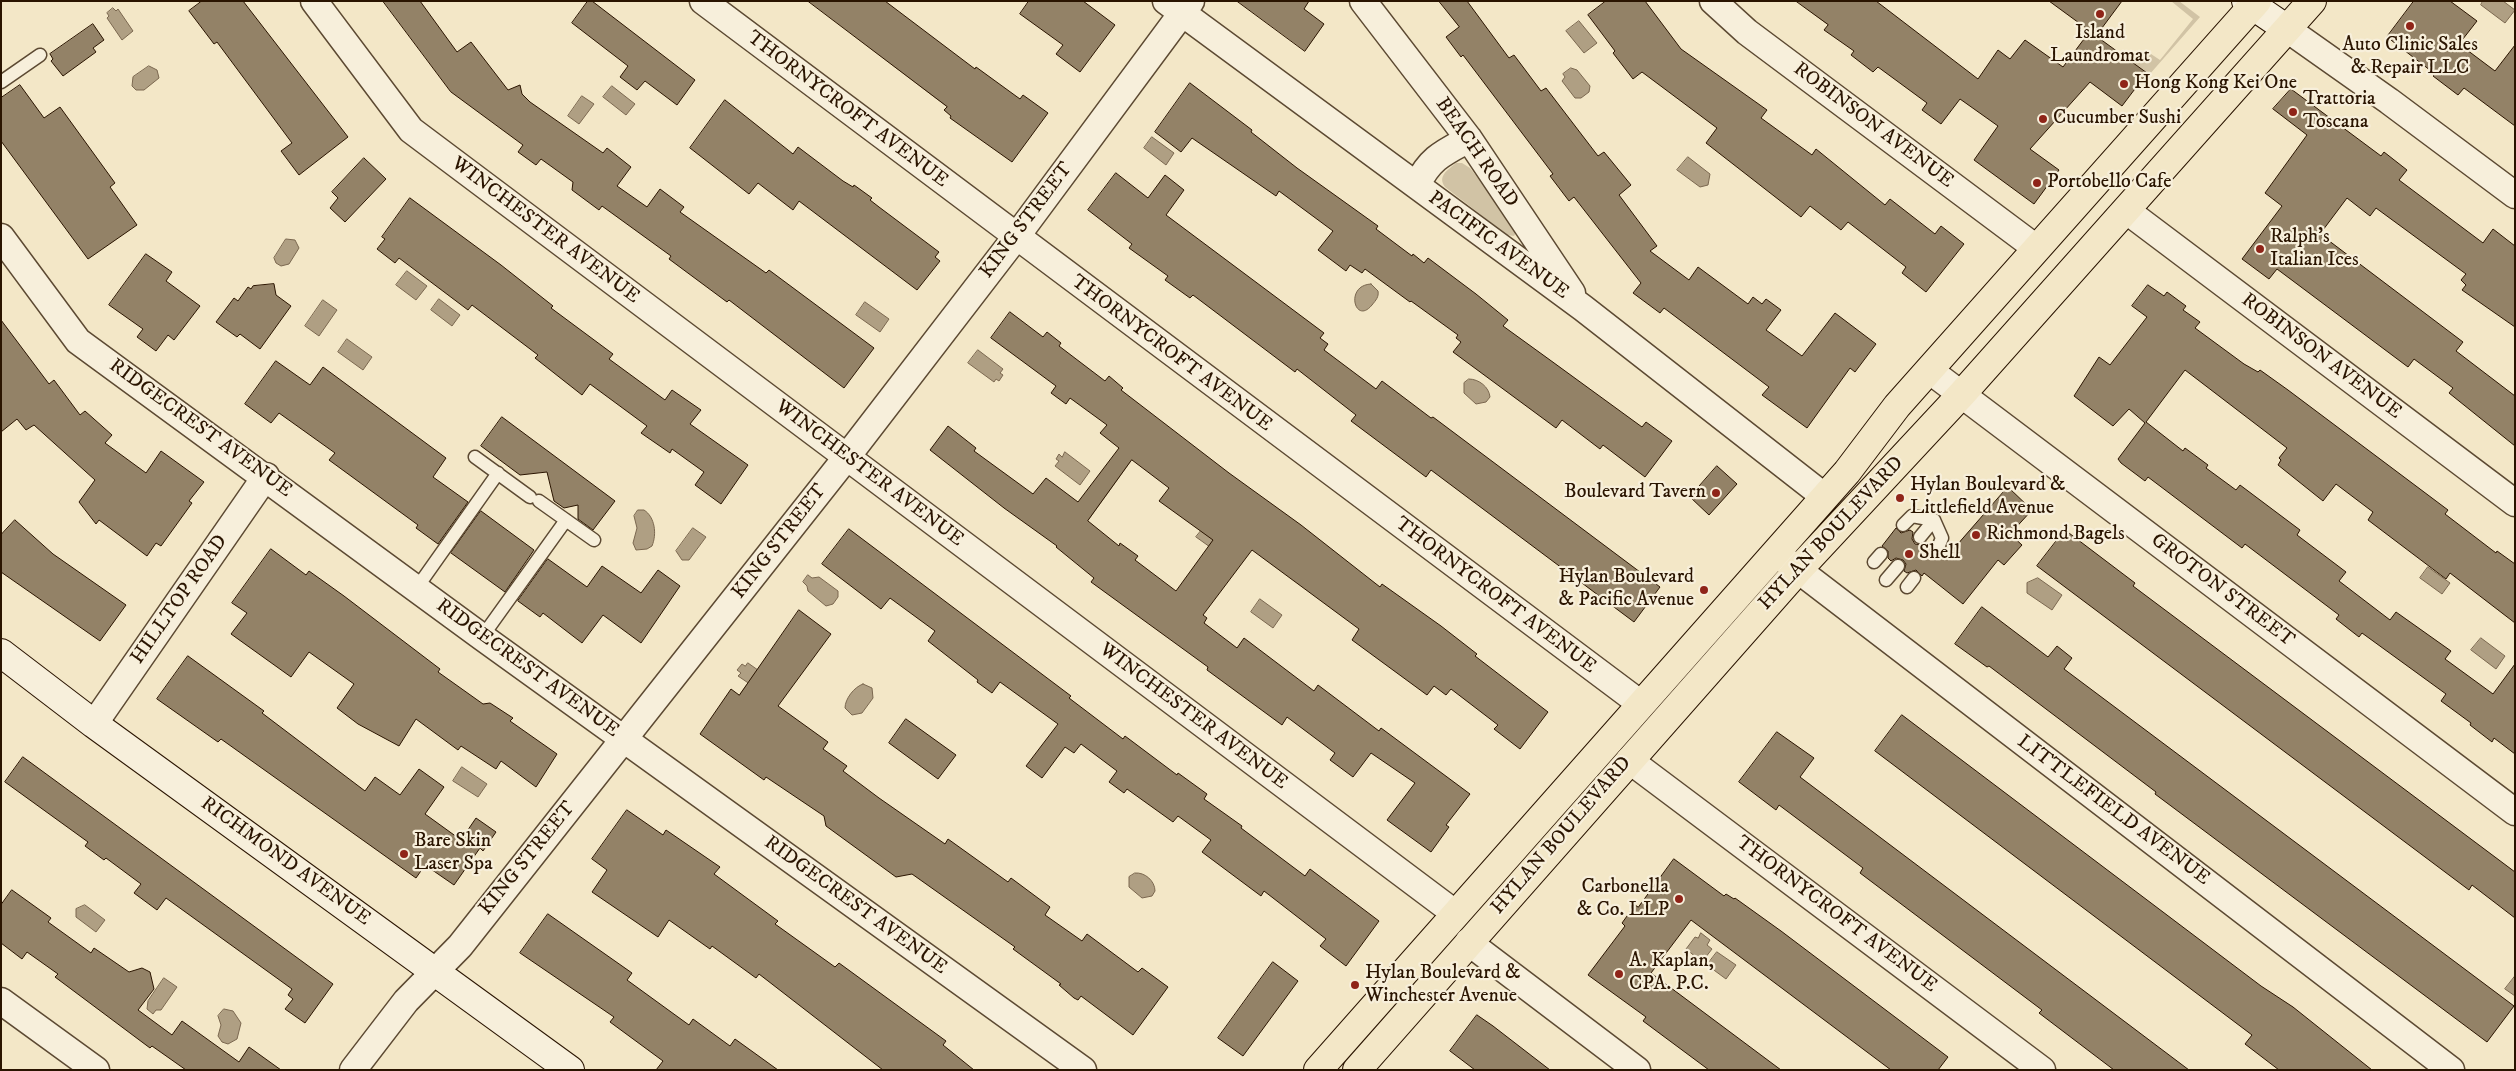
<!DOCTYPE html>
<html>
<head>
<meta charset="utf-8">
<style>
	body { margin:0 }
	#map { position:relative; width:2516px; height:1071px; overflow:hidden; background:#f3e7c7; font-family:"IM FELL DW Pica",serif }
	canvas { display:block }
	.frame { position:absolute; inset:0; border:2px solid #2a1400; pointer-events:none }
</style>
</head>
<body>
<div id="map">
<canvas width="2516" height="1071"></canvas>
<div class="frame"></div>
</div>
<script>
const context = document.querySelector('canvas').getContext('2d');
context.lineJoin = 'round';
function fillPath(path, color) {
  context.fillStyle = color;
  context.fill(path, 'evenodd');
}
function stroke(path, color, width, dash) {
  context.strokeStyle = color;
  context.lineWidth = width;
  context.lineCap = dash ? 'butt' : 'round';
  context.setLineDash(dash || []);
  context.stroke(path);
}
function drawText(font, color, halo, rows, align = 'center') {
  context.font = font + ' "IM FELL DW Pica",serif';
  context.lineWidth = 4.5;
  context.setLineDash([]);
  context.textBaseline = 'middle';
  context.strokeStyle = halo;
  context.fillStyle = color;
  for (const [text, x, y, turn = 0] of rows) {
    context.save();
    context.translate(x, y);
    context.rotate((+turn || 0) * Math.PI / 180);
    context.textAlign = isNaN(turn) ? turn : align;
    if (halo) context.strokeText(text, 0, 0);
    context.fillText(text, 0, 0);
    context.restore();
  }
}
fillPath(new Path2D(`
	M2171,1H2179L2200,17L2149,75L2134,64L2145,50L2160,60L2193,19Z
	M1456,163H1462L1470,168L1515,225L1517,231L1514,236L1507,235L1445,187C1437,176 1448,170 1456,163Z`), '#d1c3a5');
const water = new Path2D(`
	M2483,1H2503L2515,10L2505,23L2481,5Z
	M113,8L116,11L118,9L133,31L122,40L107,18L109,16L107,13Z
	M1579,21L1597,43L1584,53L1566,31Z
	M149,66L157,70L159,78L144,90H136L132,86L133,77Z
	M1571,68L1577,70L1590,86L1589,92L1581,98H1575L1562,81L1565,77L1563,74Z
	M612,86L635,104L626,115L603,97Z
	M582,96L594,104L579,124L568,116Z
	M1152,137L1174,153L1166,165L1144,148Z
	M1688,157L1710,174L1708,185L1700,187L1677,170Z
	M286,239L295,240L299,248L289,264L281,266L276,263L274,258Z
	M407,271L427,286L416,300L396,285Z
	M1371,284L1378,291C1379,297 1376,300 1372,305C1355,326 1344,285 1371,284Z
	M439,299L460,315L452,326L431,310Z
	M323,300L337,310L319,336L305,326Z
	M865,302L889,319L880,332L856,315Z
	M347,339L372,357L363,370L338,352Z
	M978,350L1003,369L1000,373L1003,375L999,381L996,379L994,382L968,363Z
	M1469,379C1479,379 1489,387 1490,397L1486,402L1476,404L1464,393V383Z
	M1065,452L1090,471L1080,485L1055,466L1059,461L1056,459L1059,454L1062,457Z
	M638,510H644C655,517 657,534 652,546L647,549L636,550L633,543L637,528L634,516Z
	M1205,526L1225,541L1217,552L1196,537Z
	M693,528L706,537L689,560H682L676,551Z
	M2428,567L2450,583L2442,594L2420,578Z
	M808,575L812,578L819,577L838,591V597L833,604L826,606L808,591L807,586L803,582Z
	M2038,578L2062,595L2052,610L2027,593V583Z
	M1260,599L1282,615L1273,628L1251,612Z
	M2481,638L2505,656L2496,669L2471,650Z
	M748,663L772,680L763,693L738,676L741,673L737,670L742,664L745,666Z
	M863,684L872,688L873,698L862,713L852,715L845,708C845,699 854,687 863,684Z
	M462,767L487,784L478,797L453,781Z
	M1135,873C1145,872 1155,881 1155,891L1152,896L1142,898L1129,887V877Z
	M85,905L105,920L96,932L76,917V909Z
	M1701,933L1710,940L1707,945L1712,949L1702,962L1686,949L1695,937L1698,938Z
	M1717,952L1736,965L1726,979L1707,965Z
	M2515,976V996L2505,989Z
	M164,978L177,987L161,1010H156L153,1014L147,1009L148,1001Z
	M224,1009L233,1011L241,1023L237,1039L228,1044L222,1042L218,1036L221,1025L218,1016Z`);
fillPath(water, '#af9f83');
stroke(water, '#7a674f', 1);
const building = new Path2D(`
	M202,1H243L348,137L299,175L281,151L292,143L217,42L214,44L189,11Z
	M383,1H420L457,52L471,42L508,90L520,85L522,94L530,102L603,153L607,148L631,167L617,186L647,207L660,189L684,207L680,212L766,273L769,270L874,348L844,388L729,300L727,302L669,259L671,256L602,206L599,210L572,190L573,182L541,159L536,165L518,152L523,145L451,92Z
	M588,1H592L695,80L677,105L645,81L637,90L620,77L628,66L572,23Z
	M808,1H885L975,69L976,67L1020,99L1023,95L1048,113L1012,162L950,118L951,116L944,110L947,107Z
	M1029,1H1083L1115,25L1080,72L1056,54L1063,45L1020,14Z
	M1237,1H1309L1304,9L1324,24L1305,51Z
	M1439,1H1467L1509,58L1514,55L1541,91L1546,88L1598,156L1604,152L1631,185L1619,195L1657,246L1650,251L1689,280L1698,267L1748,304L1753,297L1762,304L1766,299L1781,310L1766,330L1802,356L1835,313L1876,344L1855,372L1850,368L1807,428L1762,395L1769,387L1664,308L1660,313L1633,293L1641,283L1574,197L1569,201L1550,176L1553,174L1463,55L1461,57L1446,37L1459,27Z
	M1606,1H1645L1681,49L1767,110L1761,118L1812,155L1816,149L1885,205L1890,199L1935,234L1941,226L1964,244L1926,292L1902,273L1906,267L1848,222L1841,230L1810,206L1801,217L1706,143L1717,128L1642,72L1633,79L1613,53L1615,51L1588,15Z
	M1796,1H1876L1978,79L1998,50L2010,59L2025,40L2063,67L2090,31L2049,1H2122L2096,36L2147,73L2122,106L2090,82L2030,149L2059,170L2034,204L1974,160L1998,126L1960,99L1941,124L1922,110L1927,103L1878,67L1873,72L1851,55L1854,51L1824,30L1828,25Z
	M2414,1H2450L2477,21L2459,44L2495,71L2515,45V126L2464,88L2458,95L2433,76L2435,74L2387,37Z
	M93,24L104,40L93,48L96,52L63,76L51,61L53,59L50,54Z
	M1190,83L1252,130L1251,132L1297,168L1378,226L1376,229L1412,256L1413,254L1424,263L1428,258L1476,294L1508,320L1503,326L1550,360L1642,427L1646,422L1672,441L1645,477L1603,445L1600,449L1562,420L1556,428L1453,352L1461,342L1456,338L1458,335L1411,301L1410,302L1365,269L1362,273L1350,265L1346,271L1318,250L1333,231L1279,191L1276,196L1192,138L1181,152L1155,132Z
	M20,85L44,118L60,107L115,183L110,187L137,225L88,259L1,141V98Z
	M2291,89L2381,156L2384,152L2407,170L2399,180L2483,243L2493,229L2515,246V327L2462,290L2466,285L2461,280L2466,274L2376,208L2370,216L2347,198L2320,234L2463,342L2456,351L2515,396V446L2449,393L2453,388L2414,359L2408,367L2277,269L2269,279L2242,259L2282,206L2265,193L2307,135L2273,109Z
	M725,100L793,154L798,147L843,181L853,187L854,185L872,198L870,200L879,207L939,252L935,257L940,261L917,290L799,201L793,210L758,183L749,194L690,148Z
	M364,158L386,179L345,222L330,208L338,198L332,192Z
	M1116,173L1148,198L1165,175L1184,190L1166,215L1324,333L1320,338L1328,344L1324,350L1376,389L1382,381L1431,418L1433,417L1660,587L1634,622L1431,470L1426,477L1351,421L1356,415L1297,369L1295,372L1193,295L1190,298L1165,280L1168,276L1129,248L1132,244L1088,210Z
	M410,198L501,265L553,306L551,308L613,354L609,359L665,400L672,390L701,410L690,424L748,465L721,504L695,485L704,472L672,449L670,453L641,433L647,426L590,384L582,395L535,358L538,355L472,305L468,310L399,258L395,263L377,249L385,239L382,237Z
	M146,254L172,272L166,281L200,306L174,340L168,335L156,351L137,337L143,329L109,305Z
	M274,284L276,295L291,306L260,349L240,334L237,337L216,322L234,298L238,301L248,287L251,289L253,286Z
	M2148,285L2164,296L2167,292L2186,306L2183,310L2200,322L2195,328L2244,364L2258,372L2260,370L2288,390L2448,510L2445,514L2496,553L2497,551L2515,564V623L2450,573L2446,579L2368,520L2373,512L2336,484L2323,501L2278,465L2281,460L2279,458L2287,448L2185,370L2146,422L2183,451L2185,448L2208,465L2206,468L2236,490L2240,485L2300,530L2297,535L2346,572L2339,581L2390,620L2396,612L2451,651L2445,659L2493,694L2515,664V754L2494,738L2492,742L2470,725L2471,723L2441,701L2446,694L2362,633L2359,637L2336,619L2339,615L2245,544L2242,548L2148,477L2145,481L2121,463L2118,459L2145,423L2129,409L2113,426L2074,396L2099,357L2110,365L2147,317L2132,306Z
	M1010,312L1043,337L1047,332L1061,343L1059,346L1105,381L1109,376L1123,388L1121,390L1229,473L1301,525L1380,587L1382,584L1441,626L1477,654L1475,656L1548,712L1520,749L1494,729L1498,725L1451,689L1446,695L1434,686L1427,695L1352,640L1359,629L1252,550L1203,615L1207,618L1204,623L1237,648L1244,638L1314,691L1318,685L1379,731L1381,728L1470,794L1446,825L1449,827L1431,852L1387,820L1415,783L1371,753L1353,777L1330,760L1335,753L1287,717L1282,725L1207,670L1208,667L1091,582L1094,578L1056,547L1057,546L1004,508L930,450L948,426L976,448L974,451L1033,494L1046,478L1078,502L1119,448L1100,433L1107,425L1070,398L1066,404L1051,393L1056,386L991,338ZM1132,460L1169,488L1159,501L1213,540L1176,591L1135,560L1138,556L1120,543L1119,546L1088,521Z
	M1,320L49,384L54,380L80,415L85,411L112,435L105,443L146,473L161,451L204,482L189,501L192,503L161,546L156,543L147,556L99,520L96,524L79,502L95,480L34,425L26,430L17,419L1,432Z
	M276,361L310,385L323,367L446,458L433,477L468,502L438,544L416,528L418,525L329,460L335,453L279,413L271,423L245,404Z
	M502,417L615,501L593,530L578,519V505L564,508L554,501L547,472L520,475L481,446Z
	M1717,466L1737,484L1709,515L1690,497Z
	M2008,487L2032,510L2010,534L2022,545L2004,565L1998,560L1963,604L1924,573L1922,576L1916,570L1907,573L1904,571L1906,564L1903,560L1896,558L1891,561L1888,558V551L1882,546L1896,528L1901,533L1910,530L1913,532L1912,539L1915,544L1922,545L1926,542L1930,545L1929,552L1933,557L1939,558L1943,555L1946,557Z
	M481,511L534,550L505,592L451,553Z
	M15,520L53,554L126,605L100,641L1,572V535Z
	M849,529L1071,696L1069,698L1123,739L1125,736L1177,775L1178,773L1207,794L1204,799L1242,826L1241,828L1305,876L1310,869L1379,921L1346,966L1320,946L1326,939L1264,891L1261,896L1202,852L1211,840L1178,816L1173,822L1127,789L1124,793L1109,782L1117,771L1081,744L1074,753L1065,747L1042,778L1026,766L1058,724L1000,682L992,693L977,682L978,680L928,641L935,631L890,598L881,609L822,564Z
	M2065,530L2135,583L2133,586L2515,872V918L2472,885L2469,890L2037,566Z
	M271,549L306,575L309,571L344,596L440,669L438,672L483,704L490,703L513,718L510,721L557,754L536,787L501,761L496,769L461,746L458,750L416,719L399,746L358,724L337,708L354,684L309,652L291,677L231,634L247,613L232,603Z
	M548,559L587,587L602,566L641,593L658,570L680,586L641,643L603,615L582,643L543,613L540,617L518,601Z
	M1982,607L2048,657L2057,646L2072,658L2064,669L2514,1006L2487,1042L2155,794L2156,792L1989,666L1987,667L1955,644Z
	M799,610L831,634L778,706L828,742L823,749L847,766L843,771L879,798L945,844L948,839L1008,882L1011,878L1050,907L1045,915L1082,941L1087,934L1138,972L1142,968L1168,987L1133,1035L1081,996L1078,1000L1074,998L1059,985L1061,984L1013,949L1015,947L912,874L896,877L826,826L824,816L766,777L764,780L700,734L731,689L739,695Z
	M188,656L264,711L262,713L365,791L375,777L400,795L419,769L444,787L425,814L461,840L476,818L496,832L483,851L480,848L454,885L425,865L416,878L221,739L218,742L157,699Z
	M1902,715L2261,986L2293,1007L2372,1070H2279L2245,1044L2252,1035L1875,751Z
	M906,719L956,755L938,779L889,743Z
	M1777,732L1814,758L1800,777L2189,1070H2114L2039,1013L2042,1010L1860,873L1863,868L1779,805L1776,810L1739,782Z
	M23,757L333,984L305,1023L285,1009L293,999L288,995L292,989L166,898L157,910L134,893L141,884L106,858L104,860L85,846L88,842L5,782Z
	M627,810L663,835L666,830L720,867L714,874L778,921L775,924L835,967L839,963L946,1041L943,1045L974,1070H883L759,974L756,978L712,946L710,949L669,920L658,937L592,892L607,870L592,859Z
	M1674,859L1724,896L1726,894L1734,899L1735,898L1781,931L1948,1057L1938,1070H1891L1691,920L1651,973L1781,1070H1709L1643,1021L1646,1017L1588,975L1625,926L1622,923L1635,905L1638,907Z
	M12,890L51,918L48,922L91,953L94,948L129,972L142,968L150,972L154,989L138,1010L172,1035L182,1021L239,1062L249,1047L281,1070H186L152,1046L150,1048L55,977L58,974L27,952L22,959L1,943V905Z
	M548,914L632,973L627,980L689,1025L693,1019L730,1046L735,1039L778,1070H656L663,1061L610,1022L614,1017L520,953Z
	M1273,962L1298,981L1243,1056L1218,1038Z
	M1477,1015L1493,1026L1550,1070H1475L1450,1051Z`);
fillPath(building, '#938267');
stroke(building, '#2a1400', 1);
const lane = new Path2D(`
	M1,82L40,55
	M475,457L530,497
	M539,501L594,540
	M1903,525L1912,516L1934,520L1942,538L1937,550
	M1920,537L1934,520
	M1874,562L1881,554
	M1886,580L1898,566
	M1907,587L1914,578
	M416,589L498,473
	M482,637L566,520`);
const street = new Path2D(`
	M314,1L411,130L1456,914
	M703,1L1641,704
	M1166,1L1583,308L1825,497
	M1363,1L1469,139L1572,293
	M1713,1L1747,32L2036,248
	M2287,29L2389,101L2515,195
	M1417,185C1430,158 1443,153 1469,139
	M2127,211L2515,503
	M1,237L78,341L482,637L1083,1070
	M1929,370L2515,812
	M1780,556L2451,1070
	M94,724L266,476
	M1629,760L2042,1070
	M1468,942L1637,1070
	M1,1001L96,1070
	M353,1070L406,1001L460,946L846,458L1016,237L1191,1`);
const secondary = new Path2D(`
	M2246,1L2287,29
	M1,653L94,724L570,1070`);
const primary = new Path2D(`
	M1318,1070L1847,472L1897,406L2257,1
	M1357,1070L1798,570L1961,395L2312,1`);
stroke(lane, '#5c4932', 15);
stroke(street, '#5c4932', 29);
stroke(secondary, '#2a1400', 30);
stroke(primary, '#2a1400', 30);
stroke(lane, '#f7efdb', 12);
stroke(street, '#f7efdb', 26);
stroke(secondary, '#f7efdb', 28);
stroke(primary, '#f3e7c7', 28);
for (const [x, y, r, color] of [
	[2100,14,5,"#8f2418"],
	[2410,26,5,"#8f2418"],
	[2124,84,5,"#8f2418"],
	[2293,112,5,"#8f2418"],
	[2043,119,5,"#8f2418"],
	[2037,183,5,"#8f2418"],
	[2260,249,5,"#8f2418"],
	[1716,493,5,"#8f2418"],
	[1900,498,5,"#8f2418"],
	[1976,535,5,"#8f2418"],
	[1909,554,5,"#8f2418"],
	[1704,590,5,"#8f2418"],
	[404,854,5,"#8f2418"],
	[1679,899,5,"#8f2418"],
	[1619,974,5,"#8f2418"],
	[1355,985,5,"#8f2418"]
]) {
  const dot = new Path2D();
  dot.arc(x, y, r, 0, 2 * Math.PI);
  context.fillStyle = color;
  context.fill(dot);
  stroke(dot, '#f7efdb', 2);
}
drawText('20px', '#2a1400', '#f7efdb', [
	["Island",2100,34,"center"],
	["Laundromat",2100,57,"center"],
	["Auto Clinic Sales",2410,46,"center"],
	["& Repair LLC",2410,69,"center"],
	["Hong Kong Kei One",2134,84],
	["Trattoria",2303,100],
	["Toscana",2303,123],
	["Cucumber Sushi",2053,119],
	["Portobello Cafe",2047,183],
	["Ralph's",2270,238],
	["Italian Ices",2270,261],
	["Hylan Boulevard &",1910,486],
	["Littlefield Avenue",1910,509],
	["Boulevard Tavern",1706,493,"right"],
	["Richmond Bagels",1986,535],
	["Shell",1919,554],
	["Hylan Boulevard",1694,578,"right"],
	["& Pacific Avenue",1694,601,"right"],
	["Bare Skin",414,842],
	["Laser Spa",414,865],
	["Carbonella",1669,888,"right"],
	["& Co. LLP",1669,911,"right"],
	["A. Kaplan,",1629,962],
	["CPA. P.C.",1629,985],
	["Hylan Boulevard &",1365,974],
	["Winchester Avenue",1365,997]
], 'left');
drawText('20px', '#2a1400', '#f7efdb', [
	["THORNYCROFT AVENUE",847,110,37],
	["ROBINSON AVENUE",1873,126,37],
	["BEACH ROAD",1476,153,55],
	["KING STREET",1027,221,-53],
	["WINCHESTER AVENUE",545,231,37],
	["PACIFIC AVENUE",1498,246,36],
	["THORNYCROFT AVENUE",1171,354,37],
	["ROBINSON AVENUE",2321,357,37],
	["RIDGECREST AVENUE",200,429,36],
	["WINCHESTER AVENUE",869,474,37],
	["HYLAN BOULEVARD",1832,534,-47],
	["KING STREET",780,542,-52],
	["GROTON STREET",2222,591,37],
	["THORNYCROFT AVENUE",1495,596,37],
	["HILLTOP ROAD",180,600,-55],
	["RIDGECREST AVENUE",527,669,36],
	["WINCHESTER AVENUE",1193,717,37],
	["LITTLEFIELD AVENUE",2113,811,37],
	["HYLAN BOULEVARD",1562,836,-49],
	["KING STREET",528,859,-51],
	["RICHMOND AVENUE",285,862,36],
	["RIDGECREST AVENUE",855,906,36],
	["THORNYCROFT AVENUE",1836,915,37]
]);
</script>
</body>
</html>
